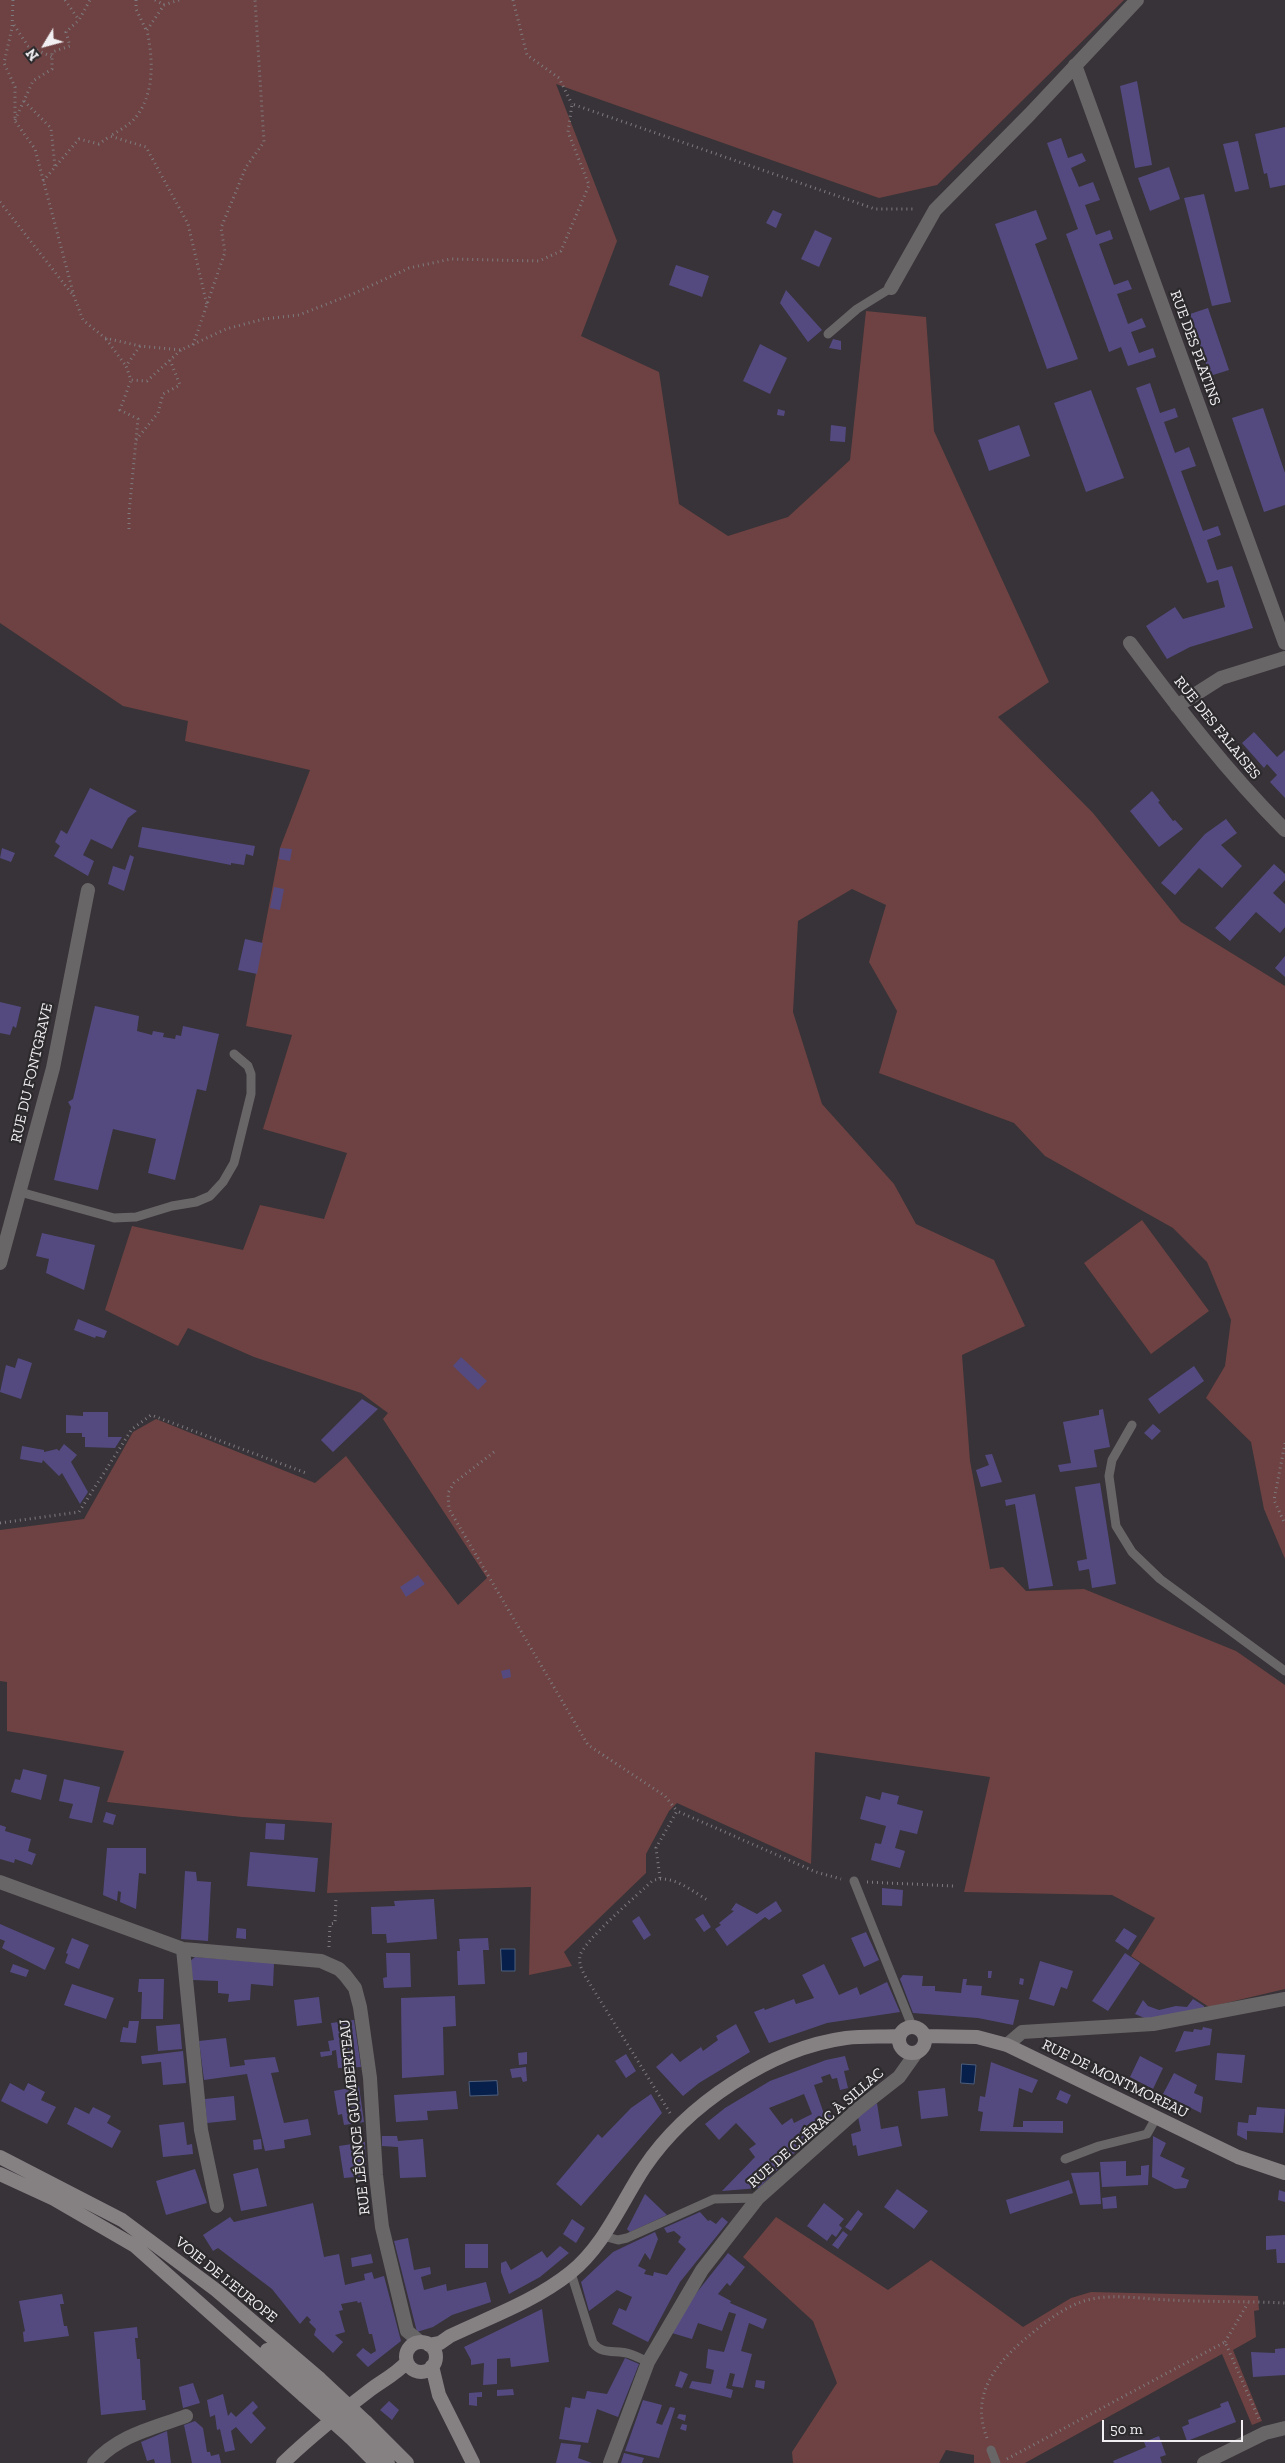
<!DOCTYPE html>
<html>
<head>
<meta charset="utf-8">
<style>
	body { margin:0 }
	#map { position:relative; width:1285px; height:2463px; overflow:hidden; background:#373338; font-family:"Zilla Slab",serif }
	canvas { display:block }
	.north { position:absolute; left:20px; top:20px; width:50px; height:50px; -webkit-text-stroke:4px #2d2a2d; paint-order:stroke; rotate:233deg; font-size:14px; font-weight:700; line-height:20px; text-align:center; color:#f1eff2 }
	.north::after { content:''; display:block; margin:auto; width:18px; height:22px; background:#f1eff2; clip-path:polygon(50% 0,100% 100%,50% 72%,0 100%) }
	.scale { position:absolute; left:1102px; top:2420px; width:141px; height:22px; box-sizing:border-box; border:2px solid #f1eff2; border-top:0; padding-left:6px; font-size:15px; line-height:18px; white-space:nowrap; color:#f1eff2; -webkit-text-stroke:4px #2d2a2d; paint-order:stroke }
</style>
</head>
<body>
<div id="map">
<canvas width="1285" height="2463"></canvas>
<div class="north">N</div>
<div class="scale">50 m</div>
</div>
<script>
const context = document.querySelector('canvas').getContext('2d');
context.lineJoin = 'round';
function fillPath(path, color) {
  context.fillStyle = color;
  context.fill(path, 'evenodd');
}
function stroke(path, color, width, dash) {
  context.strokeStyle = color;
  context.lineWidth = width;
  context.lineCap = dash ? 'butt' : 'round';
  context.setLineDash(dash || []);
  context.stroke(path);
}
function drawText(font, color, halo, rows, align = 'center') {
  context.font = font + ' "Zilla Slab",serif';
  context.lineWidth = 4.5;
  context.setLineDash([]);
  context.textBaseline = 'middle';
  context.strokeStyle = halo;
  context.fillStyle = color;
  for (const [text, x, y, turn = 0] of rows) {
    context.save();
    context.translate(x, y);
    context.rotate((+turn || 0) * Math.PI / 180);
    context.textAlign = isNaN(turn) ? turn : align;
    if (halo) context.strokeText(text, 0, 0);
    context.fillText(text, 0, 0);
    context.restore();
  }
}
fillPath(new Path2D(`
	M0,0H1124L937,185L879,198L556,84L617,241L581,336L659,372L679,504L728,536L788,517L850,460L866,311L926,317L934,431L1049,682L998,717L1093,813L1181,922L1285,986V1559L1264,1509L1251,1442L1206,1398L1225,1366L1231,1320L1207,1262L1173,1228L1045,1156L1014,1123L879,1073L897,1011L869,962L886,905L852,889L798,921L793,1012L822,1104L894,1184L916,1224L994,1260L1025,1326L962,1355L970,1461L990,1569L1003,1567L1026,1591L1084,1589L1236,1651L1285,1685V1989L1209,2007L1131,1956L1155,1918L1112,1895L964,1892L990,1777L815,1752L811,1864L677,1803L669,1811L646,1854V1873L564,1952L572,1966L529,1975L531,1887L327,1893L332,1823L242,1817L107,1802L124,1751L7,1731V1682L0,1681V1530L84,1519L133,1432L156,1419L315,1483L346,1456L458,1605L487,1578L383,1419L388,1413L361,1393L254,1357L188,1328L178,1346L105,1310L132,1226L243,1250L260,1205L324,1219L347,1153L263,1129L292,1035L246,1026L280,848L310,770L185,741L188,721L123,706L0,623Z
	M1142,1220L1209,1311L1151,1354L1084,1263Z
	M776,2217L888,2290L931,2260L1023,2327L1071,2298L1091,2292L1258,2296L1259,2310L1254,2311L1256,2337L1233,2350L1262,2421L1252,2425L1222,2354L1025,2463H974V2455L946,2450L939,2463H793L792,2452L837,2383L813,2321L743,2257Z`), '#6e4242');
const water = new Path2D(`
	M501,1949H515V1971H502Z
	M962,2064L976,2065L974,2084L961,2083Z
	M497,2081L498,2095L470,2096L469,2082Z`);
fillPath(water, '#07204b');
stroke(water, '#4d5e7d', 1);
fillPath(new Path2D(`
	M1137,81L1152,165L1135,168L1120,86Z
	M1285,127V185L1270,188L1267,173L1264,174L1255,134Z
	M1061,138L1068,158L1082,153L1086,161L1071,168L1079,187L1093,182L1100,200L1085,205L1096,235L1110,230L1113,239L1099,244L1114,285L1128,280L1132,289L1117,294L1128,324L1142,318L1146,327L1131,332L1139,353L1153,348L1156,357L1128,366L1121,347L1109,352L1066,234L1078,229L1047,143Z
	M1238,141L1249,189L1235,192L1223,144Z
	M1169,167L1180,199L1150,211L1138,178Z
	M1204,194L1231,302L1212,306L1184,198Z
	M773,210L782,214L776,228L766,223Z
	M1036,210L1047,239L1035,244L1078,359L1047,369L995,224Z
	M815,230L832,238L819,267L801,259Z
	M676,265L709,276L702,297L669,285Z
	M786,290L822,330L808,342L780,303Z
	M1208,308L1229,370L1210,376L1190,314Z
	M833,339L841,341V350L829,348Z
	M760,344L787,358L770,394L743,381Z
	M1150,383L1160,413L1175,408L1178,417L1164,422L1175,453L1189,447L1196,466L1181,471L1203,531L1218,526L1221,535L1207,540L1217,570L1232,566L1253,628L1190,647L1167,659L1146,626L1175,607L1183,619L1225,607L1218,580L1207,583L1136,388Z
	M1091,390L1124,478L1086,492L1054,403Z
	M1263,408L1285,473V505L1264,512L1232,418Z
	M778,409L785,411L784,416L777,415Z
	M831,425L846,427L845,442L830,441Z
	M1019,425L1030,456L989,471L978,440Z
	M1254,732L1277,757L1285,750V798L1270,782L1277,775L1267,764L1264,768L1242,743Z
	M90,788L137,811L128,818L112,849L91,839L83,855L94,861L88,876L54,856L60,846L55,842L61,830L67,834Z
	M1152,791L1160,801L1158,802L1173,821L1175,820L1183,829L1159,847L1130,811Z
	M1226,819L1237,833L1221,845L1242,866L1222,888L1199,868L1175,895L1161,883L1205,834Z
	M142,827L255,846L253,856L246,854L244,865L231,863V865L138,847Z
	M2,848L15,853L11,862L0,858Z
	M280,848L292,849L290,861L279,859Z
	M130,855L134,857L124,891L108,884L113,866L125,870Z
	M1274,864L1285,874V880L1273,893L1285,904V927L1280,933L1256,912L1230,941L1215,928Z
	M274,887L284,889L280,910L270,908Z
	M245,939L263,943L257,974L238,970Z
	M1285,956V977L1275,968Z
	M0,1002L21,1007L16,1028L13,1026L10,1035L0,1033Z
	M95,1006L139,1016L137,1031L152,1035L153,1031L164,1033L163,1037L175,1039L176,1035L181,1036L183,1026L219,1034L206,1091L197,1089L175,1180L148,1173L156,1139L113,1129L98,1190L54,1180L71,1107L68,1102L73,1099Z
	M42,1233L95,1245L84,1290L46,1273L49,1259L36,1256Z
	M78,1319L107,1331L104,1338L96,1336L95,1338L74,1330Z
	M461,1357L487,1381L478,1390L453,1366Z
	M18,1358L32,1363L21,1399L0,1392L6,1365L15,1368Z
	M1194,1366L1204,1381L1159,1414L1148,1399Z
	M362,1399L378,1409L333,1452L321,1440Z
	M1103,1409L1110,1447L1094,1450L1097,1467L1060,1472L1058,1465L1071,1463L1063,1422L1099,1415V1410Z
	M83,1412H108V1437H122L115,1448L85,1447V1437H82V1433H66V1415L83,1416Z
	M1153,1424L1161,1431L1152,1440L1144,1433Z
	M64,1444L77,1455L71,1462L88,1492L80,1504L62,1473L59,1476L43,1460L42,1463L20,1459L22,1446L44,1450V1452L57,1449L59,1451Z
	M992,1454L1002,1482L981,1487L976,1470L989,1465L985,1455Z
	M1100,1483L1116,1584L1092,1588L1089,1569L1079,1571L1077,1561L1087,1559L1075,1487Z
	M1035,1494L1053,1586L1029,1589L1015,1504L1006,1506L1005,1500Z
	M418,1575L425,1584L406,1597L400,1587Z
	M510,1669L511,1677L503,1679L501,1671Z
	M23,1769L47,1775L41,1800L11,1792L15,1779L20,1780Z
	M64,1779L100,1787L92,1823L69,1818L73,1804L59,1801Z
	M882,1792L899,1796L897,1804L923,1811L917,1834L900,1830L895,1848L905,1851L900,1868L871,1860L875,1843L881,1844L886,1826L860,1819L866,1796L880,1800Z
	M106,1812L116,1815L113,1825L103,1822Z
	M266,1823L285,1824L284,1840L265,1839Z
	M0,1825L6,1827L5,1831L31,1839L28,1851L36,1854L32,1865L15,1859L14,1863L0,1859Z
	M107,1848H146V1874L139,1873L136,1909L120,1902L121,1892L118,1891L117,1901L103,1895Z
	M250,1852L318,1858L315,1892L247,1886Z
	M185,1871L196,1872L197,1881L211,1882L208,1941L181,1939Z
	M882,1888L903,1890L902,1906L882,1905Z
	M434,1899L437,1939L387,1943L386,1934H372L371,1907L395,1906L394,1901Z
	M776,1901L782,1911L769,1920L765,1917L727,1946L715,1929L721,1925L719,1923L734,1911L731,1910L736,1903L757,1914Z
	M703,1914L711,1927L704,1932L695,1919Z
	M639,1916L651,1935L644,1940L632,1921Z
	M0,1924L55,1948L45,1970L2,1948L5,1941L0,1939Z
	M237,1928L246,1929V1939L236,1938Z
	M1124,1928L1137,1936L1128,1950L1115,1941Z
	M866,1932L879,1960L864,1967L851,1938Z
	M72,1938L89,1945L79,1969L65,1963L68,1954L66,1953Z
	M488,1938L489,1950H483L485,1984L458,1985L457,1951H460L459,1939Z
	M386,1953H410L411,1987L384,1988L383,1978L387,1977Z
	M1125,1953L1140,1963L1108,2011L1092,2001Z
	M195,1957L274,1963L273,1986L251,1984L250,2000L228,2002L229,1994L218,1993V1981L193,1980L190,1961Z
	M1040,1961L1073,1971L1067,1989L1061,1987L1054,2006L1029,1999Z
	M13,1964L29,1970L26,1977L10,1972Z
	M824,1964L839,1995L857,1987L860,1995L887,1982L900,2012L827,2023L769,2043L754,2012L764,2008L765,2010L794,1999L796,2004L814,1998L802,1975Z
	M988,1971H992L991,1978H988Z
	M903,1975L923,1976L922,1986H935V1991L961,1993L963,1979H967L966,1985L982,1986L981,1995L1019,2000L1013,2025L978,2018L913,2013L900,1979Z
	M1020,1978L1024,1979L1023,1985L1019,1984Z
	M139,1979H164L163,2019H141L142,1992H138Z
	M72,1984L114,1998L106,2019L64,2005Z
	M455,1996L456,2026L443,2027L444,2075L402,2078L401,1998Z
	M319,1997L322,2023L297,2026L294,2000Z
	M1193,1999L1204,2006V2009L1147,2019L1135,2014L1143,2000L1148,2006L1159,2010L1176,2006L1187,2007Z
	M354,2020L361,2067L338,2068L336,2050L332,2051V2055L321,2057L320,2052L330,2051L328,2041L334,2040L331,2023Z
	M129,2021H139L136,2043L120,2042L123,2027L128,2028Z
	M180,2024L182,2049L158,2051L156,2026Z
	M736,2024L750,2052L699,2083L683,2096L656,2067L672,2053L680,2062L701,2047L703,2051L718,2040L716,2036Z
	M1203,2027L1212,2029L1210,2045L1175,2052L1184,2031L1193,2032L1194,2029L1202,2030Z
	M226,2038L230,2067L245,2065L244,2060L275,2057L279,2072L271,2073L284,2123L308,2119L311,2135L284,2140L285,2148L265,2151L247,2074L204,2080L199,2041Z
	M183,2051L186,2083L163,2085L161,2062L142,2064L141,2056Z
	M527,2052V2064L519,2065L518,2053Z
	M1217,2053L1245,2055L1242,2083L1215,2080Z
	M626,2054L636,2071L626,2078L615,2061Z
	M845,2056L849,2070L844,2071L848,2088L840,2090L837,2078L832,2079L830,2074L821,2077L823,2082L814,2085L824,2114L825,2111L830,2109L834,2114L759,2188L722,2191L755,2157L749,2149L756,2144L736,2123L719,2140L705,2124L725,2108L770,2081L826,2060ZM804,2094L812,2114L794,2123L792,2118L782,2125L769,2108Z
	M1140,2056L1163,2068L1153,2089L1130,2077Z
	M991,2062L1038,2080L1032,2093L1019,2088L1013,2127H1023V2121H1063V2133L980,2131L983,2112L978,2111L980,2096L985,2097Z
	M526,2067L527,2081L523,2082L521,2077L512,2078L510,2069Z
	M1174,2073L1197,2085L1194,2093L1203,2097L1201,2113L1163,2094Z
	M10,2083L24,2091L28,2083L45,2092L41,2100L56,2107L47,2124L1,2101Z
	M359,2086L364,2122L344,2125L342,2114L338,2115L334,2091Z
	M945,2088L948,2116L921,2119L918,2091Z
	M1060,2090L1071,2095L1067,2104L1056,2099Z
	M456,2091L458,2109L427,2111L428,2120L396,2122L394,2095Z
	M651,2094L662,2113L581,2206L556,2184L598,2134L602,2138L631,2108Z
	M234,2096L236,2120L207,2123L205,2099Z
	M877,2103L881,2129L898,2126L902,2146L858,2156L856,2145L853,2146L851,2134L861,2131L858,2117Z
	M75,2107L89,2114L93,2107L111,2116L107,2123L121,2131L112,2148L67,2124Z
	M1257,2107L1285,2109L1283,2133L1247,2131V2140L1237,2135L1238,2122L1248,2123L1249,2115H1256Z
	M184,2122L187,2145L192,2144L193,2154L163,2157L159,2125Z
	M382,2136H397L398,2141L423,2139L426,2177L400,2178L398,2147L382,2146Z
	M1153,2136L1166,2143L1160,2156L1185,2168L1181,2177L1189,2180L1186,2188L1175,2189L1152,2177Z
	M261,2139L262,2149L254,2150L253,2140Z
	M365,2142L366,2176L344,2178L339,2146Z
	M1126,2161V2176L1141,2175V2166L1149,2165L1148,2185L1102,2187L1100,2162Z
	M258,2168L267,2206L241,2211L233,2174Z
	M195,2169L207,2203L166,2215L156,2181Z
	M1099,2172L1101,2204L1080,2205L1071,2173Z
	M1069,2180L1073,2193L1010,2214L1006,2200Z
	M897,2189L928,2211L914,2229L884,2207Z
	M1279,2190L1285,2192V2202L1278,2200Z
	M645,2194L667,2215L630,2232L627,2229Z
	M1116,2196L1117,2208L1103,2209L1102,2198Z
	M313,2203L324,2257L339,2254L345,2285L365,2280L364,2274L372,2272L374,2279L384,2276L401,2341L368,2367L356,2355L363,2348L371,2354L376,2351L372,2334H369L361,2302L358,2303L357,2301L341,2304L343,2310L339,2311L345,2332L335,2335L343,2342L333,2353L314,2335L316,2329L309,2322L311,2320L307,2316L300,2324L272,2289L218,2248L213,2251L203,2235L230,2217L234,2222Z
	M824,2203L844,2219L839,2225L842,2228L836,2237L832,2234L827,2241L807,2226Z
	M858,2210L863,2214L851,2231L845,2227Z
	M700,2212L708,2221L710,2220L716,2224L722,2217L728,2222L680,2282L648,2342L612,2324L619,2308L626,2311L632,2297L617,2290L589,2311L581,2282L613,2252L655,2232L658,2239L650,2260L645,2253L638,2266L646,2270L644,2274L653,2276L654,2272L667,2275L686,2249L678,2242L681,2237L674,2231L667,2233L664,2228Z
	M572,2219L585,2228L576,2243L563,2234Z
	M843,2231L848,2235L838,2249L832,2245Z
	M1285,2235V2263H1277L1276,2249L1266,2250V2236Z
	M408,2238L414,2270L430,2267L431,2274L421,2277L424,2290L446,2284L447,2291L486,2282L491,2302L452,2315L433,2327L417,2332L394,2241Z
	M465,2244H488V2268H465Z
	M560,2246L569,2253L540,2277L509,2294L501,2272V2263L506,2261L511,2270L542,2251L547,2258Z
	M728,2253L745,2267L730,2286L727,2283L718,2294L731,2301L730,2303L767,2319L763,2329L749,2323L741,2351L752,2354L743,2388L732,2386L735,2374L730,2373L726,2388L733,2390L731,2398L689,2388L692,2381L711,2384L714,2370L706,2368L708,2349L724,2352L736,2314L729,2312L722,2331L698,2323L692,2339L672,2333L690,2301Z
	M371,2254L373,2263L352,2267L351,2258Z
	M62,2294L64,2304H60L64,2326H67L69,2336L24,2342L23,2332L25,2331L19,2301Z
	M542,2309L549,2362L511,2367L510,2358L497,2359V2384L483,2385L484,2363L471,2365V2360L464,2347Z
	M137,2327L138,2338H135L137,2359H140L142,2400H145L146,2410L101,2415L94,2332Z
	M1285,2348V2375L1253,2377L1251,2352L1275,2353V2349Z
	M625,2358L639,2364L618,2417L597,2409L588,2443L559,2439L565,2407L570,2408L572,2397L585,2399L587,2391L607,2394Z
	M680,2371L688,2374L682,2388L675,2386Z
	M756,2380L765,2381L764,2389L755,2387Z
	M193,2383L200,2403L183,2408L179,2387Z
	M513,2389L514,2395L497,2396V2390Z
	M482,2392V2397H477V2406L469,2405V2393Z
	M223,2394L228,2416L231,2412L236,2417L253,2401L258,2407L252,2413L266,2428L251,2444L236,2427L231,2431L235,2450L225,2452L220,2429L217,2430L215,2415L210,2417L207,2400Z
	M643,2400L662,2405L656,2423L662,2425L670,2407L675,2408L659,2458L625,2451Z
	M389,2401L399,2410L392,2420L380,2410Z
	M1228,2401L1236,2422L1187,2441L1182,2427L1189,2424L1188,2420L1221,2407L1220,2404Z
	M679,2414L686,2415L685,2421L677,2418Z
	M195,2421L203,2428L207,2452H210L211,2456L219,2454L221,2463H192L184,2425Z
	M682,2424L687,2425L686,2431L680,2429Z
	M167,2431L171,2463H155L154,2459L147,2461L141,2442Z
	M1159,2436L1166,2455L1160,2457L1162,2463H1114L1113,2461L1146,2447L1144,2442Z
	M561,2443L581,2445L578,2458L592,2463H556Z
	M624,2453L644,2458L642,2463H621Z`), '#544a80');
stroke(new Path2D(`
	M13,0L12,28L4,63L15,87V121L35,149L74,296L83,320L105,338L140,346L181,350L226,329L264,319L299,315L355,293L409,268L451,259L539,261L561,251L589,185L568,132L572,104L875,209H916
	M65,0L79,20
	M136,0V9L147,32
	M155,0L164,5
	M179,0L164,5L147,30C153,59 155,93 136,117C130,125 118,131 110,136L146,147L188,224L207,305
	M513,0L527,55L559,78L572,104
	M14,25L28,46L52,57
	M24,101L51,128L55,167
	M15,120L33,81L52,69V52L70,46L66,32L79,20L90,0
	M43,181L79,139L99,144L110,136
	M0,202L72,294
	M106,339L126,366
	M193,345L225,252L221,228L246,167L264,142L255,0
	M140,346L126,366L131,380L147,381L181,350
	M136,440L158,413L163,394L180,385L170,360
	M129,529V513L138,419L120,410L131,380
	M1285,1443L1274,1500L1285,1524
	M494,1452L454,1483L448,1493L449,1509L588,1745L665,1796L677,1811
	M0,1523L79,1512L132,1429L151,1415L306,1473
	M660,1878L656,1848L677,1811L816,1872L841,1879
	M867,1882L954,1886
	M329,1947L330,1924L335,1923L336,1898
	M670,2113L590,1984C585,1976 578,1966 580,1956C583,1941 639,1894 652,1881C671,1873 692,1891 709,1901
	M1225,2342L1248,2303
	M987,2438C968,2390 1002,2357 1036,2330C1052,2317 1071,2303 1092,2299C1115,2294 1144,2299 1168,2300C1207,2302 1246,2301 1285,2303
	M1007,2459L1225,2342L1259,2419`), '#7e7b7f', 3, [1, 4]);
stroke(new Path2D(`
	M828,334L857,309L891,288
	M20,1192L114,1218L136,1217L172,1206L196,1202L210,1196L223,1182L234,1163L251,1094V1074L248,1066L234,1054
	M1132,1425L1112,1460L1109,1476L1116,1526L1132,1552L1160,1579L1285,1671
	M854,1881L912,2026
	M1065,2159L1099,2146L1147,2134L1156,2118
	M603,2236L618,2240L627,2238L714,2199L758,2198
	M571,2273L593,2343C603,2356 616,2349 630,2354C636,2356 642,2359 648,2362
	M991,2450L996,2463`), '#696667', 9);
stroke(new Path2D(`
	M1075,65L1285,643
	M891,288L935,210L1030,114L1137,0
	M1130,643C1179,709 1227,772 1285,830
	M1177,706L1221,678L1285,658
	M0,1263L53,1068L88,890
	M0,1882L183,1949L321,1961L339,1969L345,1975L355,1988L360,2007L370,2078L376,2175L382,2227L407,2331L420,2342
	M183,1949L201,2130L217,2206
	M1007,2045L1022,2032L1153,2024L1285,1999
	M94,2463C119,2435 151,2429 186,2416
	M610,2463L648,2362L702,2270L758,2198L858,2109L899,2077L916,2053
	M1204,2463L1265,2433L1285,2428`), '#696667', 14);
stroke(new Path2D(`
	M899 2040a13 13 0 1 1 26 0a13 13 0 1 1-26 0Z
	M925,2036L977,2037L1007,2045L1238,2157L1285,2173
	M0,2157L122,2220L216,2290L319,2378
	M0,2174L54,2199L135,2246L304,2396
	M406 2357a15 15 0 1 1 30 0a15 15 0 1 1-30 0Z
	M429,2345L440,2343L450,2336C490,2317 535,2301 570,2273C604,2246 621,2203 644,2168C686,2105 771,2048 846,2038C863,2036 882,2037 899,2036
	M267,2350L311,2388
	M432,2366L439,2395L473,2463
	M366,2422L407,2463
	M357,2429L388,2463
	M350,2437L376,2463
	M283,2463C310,2437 340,2413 370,2390C382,2381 396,2374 407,2362`), '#858183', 14);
stroke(new Path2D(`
	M319,2378L366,2422
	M311,2388L357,2429
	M304,2396L350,2437`), '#858183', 14);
drawText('15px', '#f1eff2', '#2d2a2d', [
	["RUE DES PLATINS",1195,348,70],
	["RUE DES FALAISES",1217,728,51],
	["RUE DU FONTGRAVE",32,1073,-77],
	["RUE DE MONTMOREAU",1115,2079,26],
	["RUE LÉONCE GUIMBERTEAU",355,2117,-96],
	["RUE DE CLÉRAC À SILLAC",816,2128,-41],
	["VOIE DE L'EUROPE",226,2280,39]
]);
</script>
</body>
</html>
